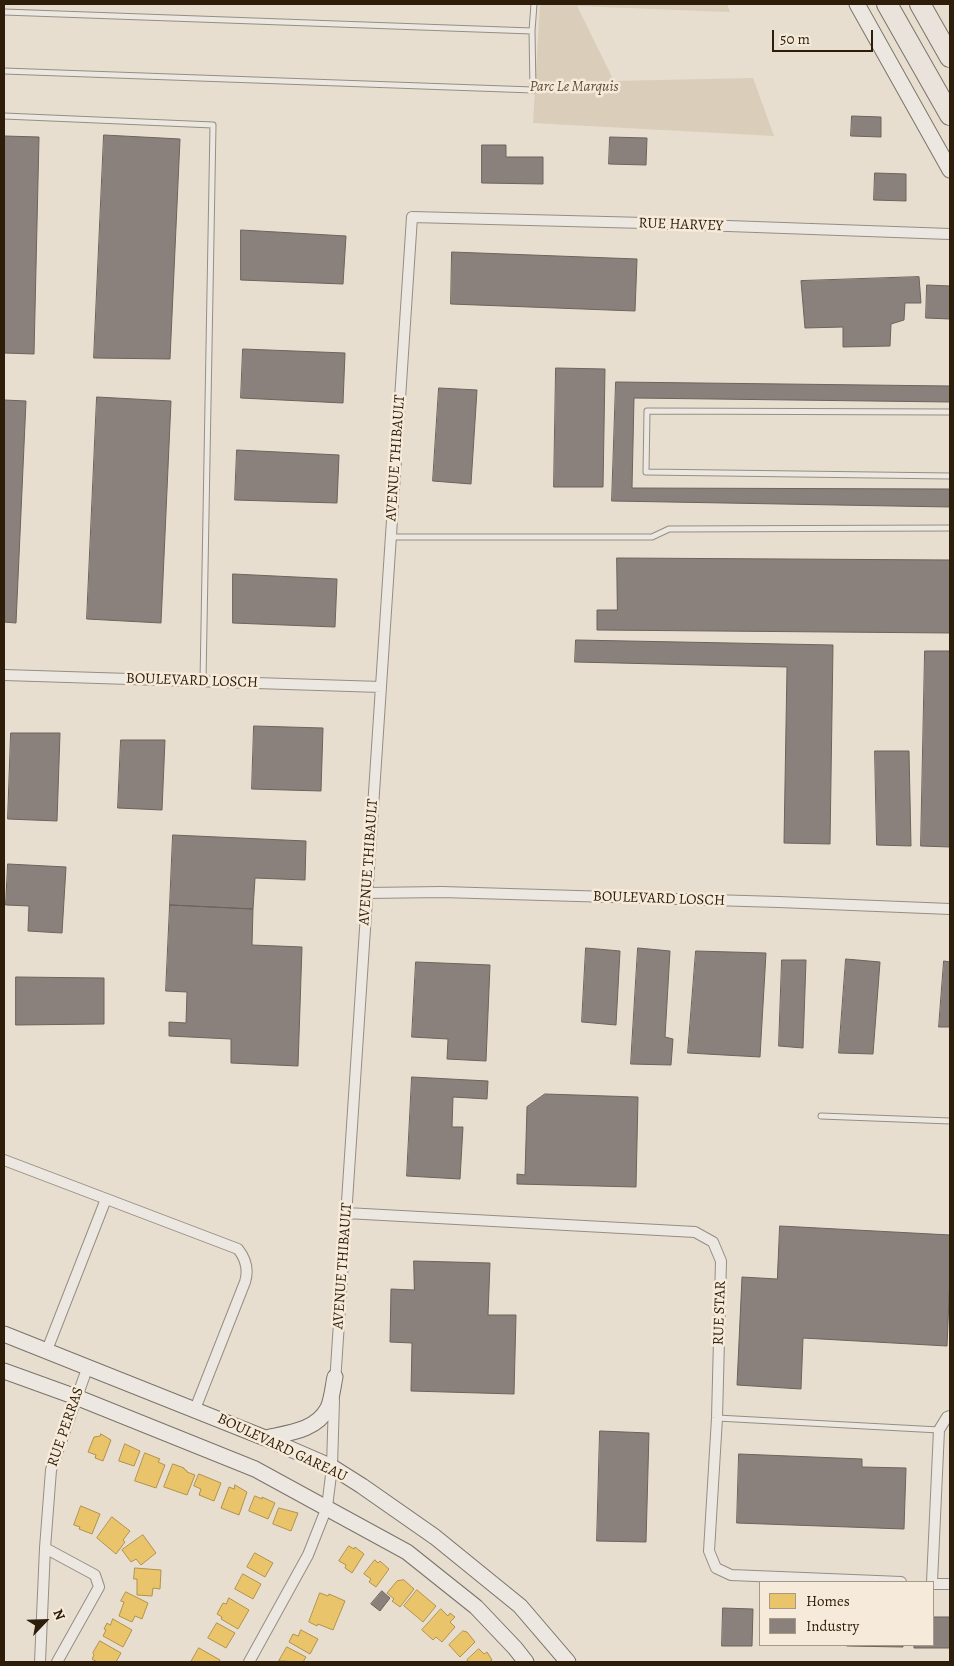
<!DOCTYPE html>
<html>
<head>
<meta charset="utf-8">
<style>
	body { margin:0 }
	#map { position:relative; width:954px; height:1666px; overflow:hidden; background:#e7ded0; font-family:Alegreya,serif }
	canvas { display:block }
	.frame { position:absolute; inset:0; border:5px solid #2d1d09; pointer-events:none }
	.legend { position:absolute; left:759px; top:1581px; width:175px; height:65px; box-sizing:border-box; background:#f6ebda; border:1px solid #a69986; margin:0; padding:6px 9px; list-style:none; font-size:15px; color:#2d1d09 }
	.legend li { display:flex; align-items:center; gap:10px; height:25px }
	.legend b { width:25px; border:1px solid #a69986 }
	.north { position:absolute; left:20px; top:1596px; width:50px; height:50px; -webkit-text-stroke:4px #f6ebda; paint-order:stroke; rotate:66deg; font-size:14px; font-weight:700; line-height:20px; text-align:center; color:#2d1d09 }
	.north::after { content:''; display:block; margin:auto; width:18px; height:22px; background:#2d1d09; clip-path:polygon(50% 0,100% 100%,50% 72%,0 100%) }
	.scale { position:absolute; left:772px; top:30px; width:101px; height:22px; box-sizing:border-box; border:2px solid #2d1d09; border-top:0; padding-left:6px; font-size:15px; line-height:18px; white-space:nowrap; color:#2d1d09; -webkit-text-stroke:4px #f6ebda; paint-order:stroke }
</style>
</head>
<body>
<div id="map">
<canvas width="954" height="1666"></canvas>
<div class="frame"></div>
<ul class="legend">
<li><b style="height:14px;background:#e9c46a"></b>Homes</li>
<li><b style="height:14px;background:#8a817c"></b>Industry</li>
</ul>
<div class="north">N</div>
<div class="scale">50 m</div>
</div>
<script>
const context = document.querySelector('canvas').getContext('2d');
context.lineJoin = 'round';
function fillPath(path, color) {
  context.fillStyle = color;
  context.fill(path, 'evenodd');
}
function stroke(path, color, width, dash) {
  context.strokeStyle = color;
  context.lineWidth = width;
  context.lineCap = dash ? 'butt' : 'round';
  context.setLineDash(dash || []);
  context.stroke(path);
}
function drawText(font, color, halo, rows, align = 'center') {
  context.font = font + ' Alegreya,serif';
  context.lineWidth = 5;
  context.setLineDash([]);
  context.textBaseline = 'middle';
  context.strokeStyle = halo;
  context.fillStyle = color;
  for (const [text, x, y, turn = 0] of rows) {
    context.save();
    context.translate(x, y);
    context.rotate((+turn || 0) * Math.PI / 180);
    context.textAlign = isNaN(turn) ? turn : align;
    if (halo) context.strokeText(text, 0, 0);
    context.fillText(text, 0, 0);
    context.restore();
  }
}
fillPath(new Path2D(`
	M540,4H727L730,12L577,6L614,81L753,78L774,136L533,123Z`), '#dacdb9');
const homes = new Path2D(`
	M101,1434L111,1440L103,1461L95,1458L96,1455L88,1452L94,1437L100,1436Z
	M125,1444L140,1451L134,1466L119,1461Z
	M145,1453L160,1459L158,1462L165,1465L156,1488L135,1481Z
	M173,1464L184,1468V1469L187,1471V1472L195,1475L187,1495L164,1487Z
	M199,1474L221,1483L214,1501L199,1495L201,1489L194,1486Z
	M235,1485L247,1492L239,1515L221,1508L229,1487L234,1489Z
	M255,1496L262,1499V1497L275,1503L268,1519L249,1511Z
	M81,1506L100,1514L92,1534L79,1529L80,1527L74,1525Z
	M279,1508L298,1513L291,1531L273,1524Z
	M112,1517L130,1531L123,1540L125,1542L116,1554L97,1538Z
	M143,1535L156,1553L141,1565L136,1559L131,1562L122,1550Z
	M349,1546L354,1549L355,1547L364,1554L352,1573L345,1568L346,1565L339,1561Z
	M255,1553L273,1563L265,1577L247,1567Z
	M375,1560L378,1563L380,1561L389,1569L376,1587L369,1582L371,1579L364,1574Z
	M135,1568L161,1570L160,1589L153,1588L152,1596L137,1595V1579H134Z
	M243,1574L261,1584L253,1599L235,1589Z
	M404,1580L414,1589L400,1607L392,1601L394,1599L387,1593L397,1581Z
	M417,1590L436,1606L423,1622L404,1606Z
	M126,1592L148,1603L142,1619L135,1616L132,1622L119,1616L124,1602L121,1601Z
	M320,1593L328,1596L329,1594L345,1601L333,1630L318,1624L317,1626L309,1622Z
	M229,1598L249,1610L238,1629L221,1619L222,1617L217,1614L223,1603L226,1604Z
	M441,1609L448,1616L450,1613L455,1617L450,1622L455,1627L442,1642L436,1637L433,1640L422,1630Z
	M113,1619L132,1630L123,1647L103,1636L106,1630L104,1629L107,1623L110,1625Z
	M217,1623L235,1633L226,1648L208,1638Z
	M301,1630L318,1639L310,1654L289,1642L293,1634L298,1636Z
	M463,1631L467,1632L475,1642L460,1657L449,1645Z
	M100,1641L121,1653L116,1662H97L92,1659L94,1655L93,1653Z
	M287,1647L306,1657L303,1662L279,1661Z
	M199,1648L220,1660L219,1662H191Z
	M479,1649L484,1654L487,1652L492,1660L489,1662H469L467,1660Z`);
fillPath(homes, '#e9c46a');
stroke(homes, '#b1924d', 1);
const industry = new Path2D(`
	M852,116L881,117V137L851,136Z
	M104,135L180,139L170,359L94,358Z
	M4,136L39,137L34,354L4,353Z
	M610,137L647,138L646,165L609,164Z
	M482,145H506V157H543V184L482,183Z
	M875,173L906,174V201L874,200Z
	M241,230L346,236L343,284L241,280Z
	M452,252L637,259L635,311L451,304Z
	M919,277L921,303H905L904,320L891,324L890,346L843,347V327L805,328L801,281Z
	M927,285L950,286V319L926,318Z
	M243,349L345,353L343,403L241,398Z
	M556,368L605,369L603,487H554Z
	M616,382L950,386V402L634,398L632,488L950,489V507L612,501Z
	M439,388L477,390L471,484L433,481Z
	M97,397L171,401L161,623L87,619Z
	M4,400L26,401L16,623L4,622Z
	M237,450L339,455L337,503L235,500Z
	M617,558L950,560V633L597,630V610H617Z
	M233,574L337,579L335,627L233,623Z
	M576,640L833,645L830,844L784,843L787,667L575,662Z
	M925,651H950V847L921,846Z
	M254,726L323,728L321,791L252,789Z
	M11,733H60L57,821L8,819Z
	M121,740H165L162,810L118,808Z
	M875,751H909L911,846L877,845Z
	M173,835L306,841L305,880L255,878L253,909L170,905Z
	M8,864L66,867L62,933L28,931L29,906L6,905Z
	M170,905L253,909L252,945L302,947L298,1066L231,1063V1039L169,1036V1022L186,1023L187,992L166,991Z
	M586,948L620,951L616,1025L582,1022Z
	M638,948L670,951L665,1037L673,1039L671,1065L631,1064Z
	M696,951L766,953L760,1057L688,1053Z
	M846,959L880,962L873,1054L839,1053Z
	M782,960H806L803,1048L779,1046Z
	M944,961L950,962V1027H939Z
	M416,962L490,965L486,1061L447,1059L448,1039L412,1037Z
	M16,977L104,978V1024L16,1025Z
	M412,1077L488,1081L487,1099L453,1097L452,1127H463L460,1179L407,1176Z
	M545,1094L638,1097L636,1187L517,1184V1174L525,1175L527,1107Z
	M780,1226L950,1235V1275L947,1346L803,1338L801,1389L737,1385L742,1277L777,1279Z
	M414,1261L490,1263L488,1315H516L514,1394L411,1391L412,1343L390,1342L391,1289L414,1290Z
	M600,1431L649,1433L646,1542L597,1541Z
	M739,1454L862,1459V1467L906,1468L904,1529L737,1523Z
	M382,1591L390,1598L380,1611L371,1604Z
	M723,1608L753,1609L752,1646H722Z
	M933,1617H950V1648H914V1645H933Z
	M847,1645H903V1647L847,1646Z`);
fillPath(industry, '#8a817c');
stroke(industry, '#6e635a', 1);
const lane = new Path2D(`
	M4,12L532,31
	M4,71L533,90L532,31L534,4
	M4,116L213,125L203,681
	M950,412L647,411L646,472L950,476
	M391,537H652L669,529L950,528
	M821,1116L950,1121
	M717,1418L939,1430`);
const street = new Path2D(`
	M4,675L381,687
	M367,893L442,892L779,902L950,909
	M4,1160L238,1249C246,1259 249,1269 245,1282L195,1409
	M346,1213L695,1232L713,1242L721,1261L717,1418L709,1551L716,1568L731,1575L901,1582
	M47,1350L106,1199
	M335,1383L412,217L645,223L950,234
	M45,1548L95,1575L99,1587L57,1662
	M932,1582L939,1430L947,1417L950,1416
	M933,1584H950
	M40,1662L45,1548L51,1470L88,1366
	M249,1662L308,1555L327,1507L332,1467L334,1400`);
const secondary = new Path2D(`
	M857,4L950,170
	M4,1334L265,1438L332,1467L362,1486L435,1537L520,1606L568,1662
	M4,1371L76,1397L255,1469L407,1552L476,1607L515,1648L526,1662
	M265,1438C288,1433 316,1431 328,1408C332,1399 333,1386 335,1377`);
const highway = new Path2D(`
	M887,4L950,115
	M920,4L950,57`);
stroke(lane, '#958e83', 7);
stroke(street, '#958e83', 12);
stroke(secondary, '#7a7369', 17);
stroke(highway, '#7a7369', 22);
stroke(lane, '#ece7e0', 5);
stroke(street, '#ece7e0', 10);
stroke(secondary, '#ece7e0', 15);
stroke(highway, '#e9e3db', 20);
drawText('italic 15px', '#5e4e38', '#f6ebda', [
	["Parc Le Marquis",574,87]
]);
drawText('15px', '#2d1d09', '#f6ebda', [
	["RUE HARVEY",681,225,2],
	["AVENUE THIBAULT",396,458,-86],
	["BOULEVARD LOSCH",192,681,2],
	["AVENUE THIBAULT",369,862,-86],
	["BOULEVARD LOSCH",659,899,2],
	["AVENUE THIBAULT",343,1266,-86],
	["RUE STAR",720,1313,-88],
	["RUE PERRAS",66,1427,-71],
	["BOULEVARD GAREAU",282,1448,25]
]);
</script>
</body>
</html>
